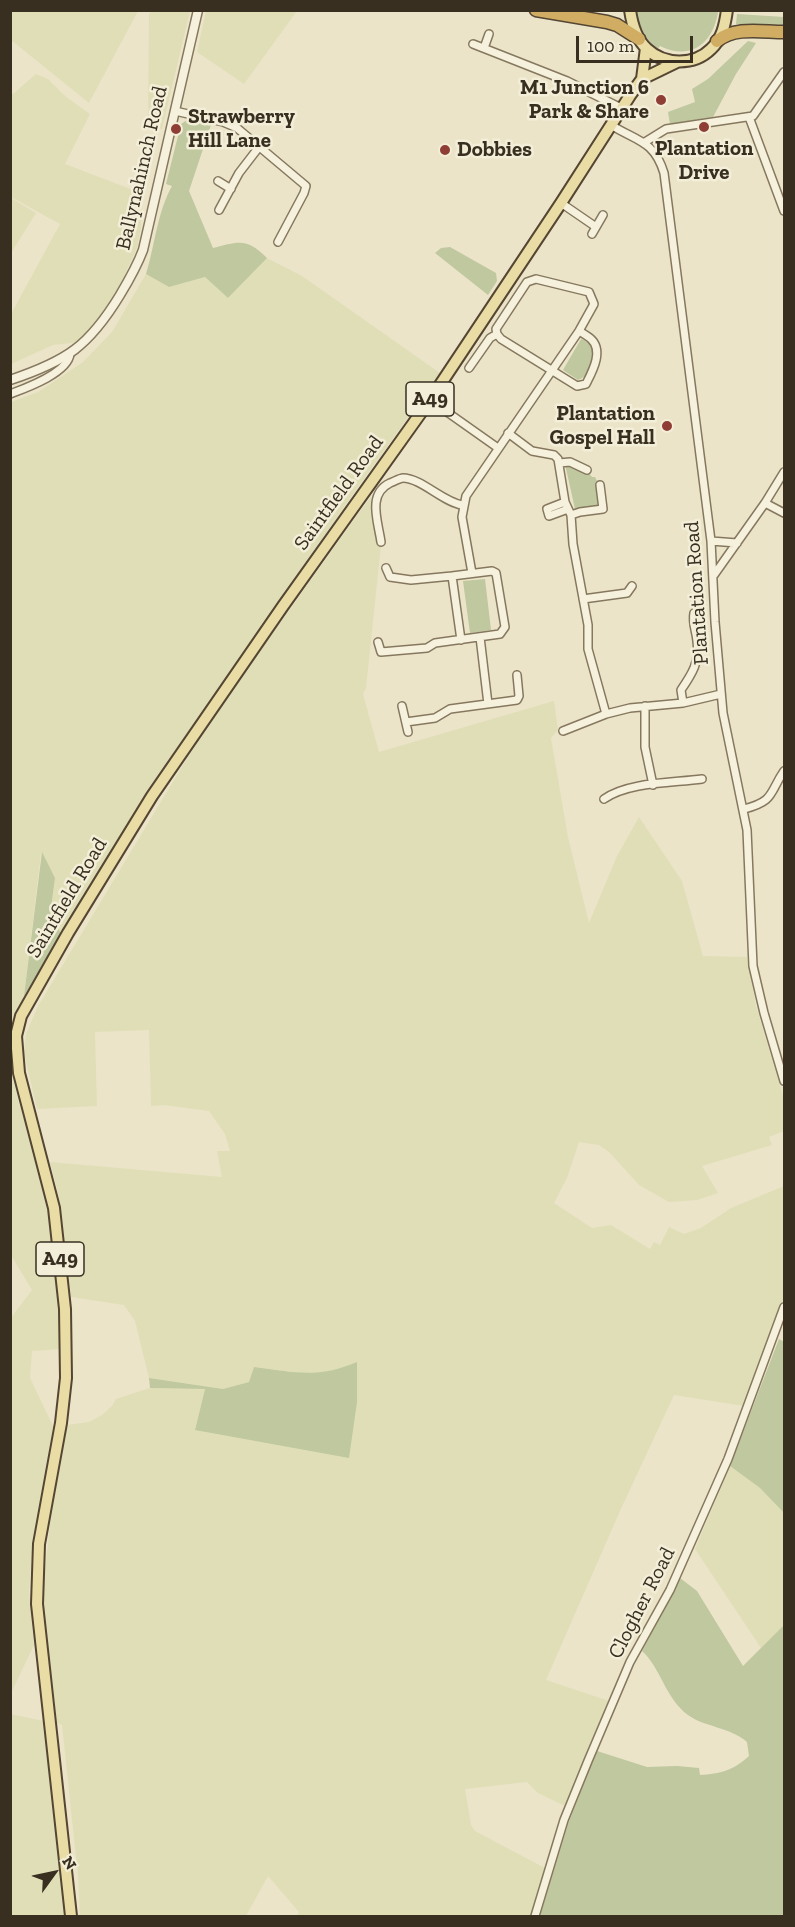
<!DOCTYPE html>
<html>
<head>
<meta charset="utf-8">
<style>
	body { margin:0 }
	#map { position:relative; width:795px; height:1927px; overflow:hidden; background:#ebe4c9; font-family:"Zilla Slab",serif }
	canvas { display:block }
	.frame { position:absolute; inset:0; border:12px solid #382f21; pointer-events:none }
	.north { position:absolute; left:24px; top:1843px; width:60px; height:60px; -webkit-text-stroke:4px #f3eed8; paint-order:stroke; rotate:57deg; font-size:16px; font-weight:700; line-height:24px; text-align:center; color:#382f21 }
	.north::after { content:''; display:block; margin:auto; width:21px; height:27px; background:#382f21; clip-path:polygon(50% 0,100% 100%,50% 72%,0 100%) }
	.scale { position:absolute; left:576px; top:36px; width:117px; height:27px; box-sizing:border-box; border:3px solid #382f21; border-top:0; padding-left:8px; font-size:18px; line-height:21px; white-space:nowrap; color:#382f21; -webkit-text-stroke:4px #f3eed8; paint-order:stroke }
</style>
</head>
<body>
<div id="map">
<canvas width="795" height="1927"></canvas>
<div class="frame"></div>
<div class="north">N</div>
<div class="scale">100 m</div>
</div>
<script>
const context = document.querySelector('canvas').getContext('2d');
context.lineJoin = 'round';
function fillPath(path, color) {
  context.fillStyle = color;
  context.fill(path, 'evenodd');
}
function stroke(path, color, width, dash) {
  context.strokeStyle = color;
  context.lineWidth = width;
  context.lineCap = dash ? 'butt' : 'round';
  context.setLineDash(dash || []);
  context.stroke(path);
}
function drawText(font, color, halo, rows, align = 'center') {
  context.font = font + ' "Zilla Slab",serif';
  context.lineWidth = 5;
  context.setLineDash([]);
  context.textBaseline = 'middle';
  context.strokeStyle = halo;
  context.fillStyle = color;
  for (const [text, x, y, turn = 0] of rows) {
    context.save();
    context.translate(x, y);
    context.rotate((+turn || 0) * Math.PI / 180);
    context.textAlign = isNaN(turn) ? turn : align;
    if (halo) context.strokeText(text, 0, 0);
    context.fillText(text, 0, 0);
    context.restore();
  }
}
fillPath(new Path2D(`
	M10,11L11,10L138,11L89,103L11,40Z
	M151,11H190L162,129L148,128L149,15Z
	M206,11V10L297,11L244,84L197,52Z
	M36,74L48,79L65,96L90,114L65,164L141,193V227L137,248L121,283L95,326L80,342L53,345L11,364V314L60,224L11,197L10,92L13,94Z
	M11,198L36,213L11,253Z
	M267,258L302,276L440,373L349,500L144,796L62,935L50,915L55,878L41,853L24,996L11,1028V402L38,392L83,362L112,332L146,274L169,287L205,277L228,298Z
	M371,496L381,545L366,688L363,694L379,752L554,701L558,730L551,738L568,837L589,923L617,856L639,817L682,881L703,956L747,957L756,1006L784,1099V1131L769,1137L772,1145L702,1166L718,1193L697,1200L669,1202L639,1185L609,1152L599,1145L579,1142L567,1178L554,1203L592,1228L611,1225L650,1249L654,1242L660,1245L669,1227L684,1234L701,1228L731,1208L784,1186V1297L744,1406L674,1395L620,1511L546,1680L609,1701L588,1748L565,1806L538,1793L527,1782L465,1789L471,1825L475,1831L545,1868L531,1916H297L299,1912L268,1876L246,1916H80L78,1876L62,1725L57,1723L42,1596L52,1506L66,1425L89,1422L102,1415L112,1406L116,1399L150,1388L205,1389L195,1429L357,1363L336,1371L308,1374L254,1367L249,1382L223,1389L149,1378L135,1321L124,1305L71,1297L58,1193L50,1162L222,1177L217,1151H230L225,1134L209,1111L164,1105L151,1106L149,1030L95,1032L97,1106L37,1109L24,1053L26,1034L38,1006L192,750L250,665Z
	M10,1067L19,1103L39,1167L49,1214L62,1349L32,1351L30,1378L53,1426L31,1564L29,1592L34,1645L11,1693L10,1319L32,1290L11,1255Z
	M730,1466L760,1488L784,1513V1625L761,1648L695,1549Z
	M10,1714L44,1721L67,1916H11Z`), '#e0deb7');
fillPath(new Path2D(`
	M694,10L718,12C713,44 690,61 660,46L657,50C645,38 639,27 636,11Z
	M737,14L784,17V25L736,24Z
	M748,41L756,43L736,74L713,117L670,124L668,112L695,102L692,89L708,79Z
	M187,120L211,125L189,191L213,248C238,242 246,237 267,258L228,298L205,277L169,287L146,274C155,245 157,213 172,186L166,184L181,124Z
	M450,247L496,273L497,281L488,295L435,253L441,248Z
	M581,339L585,340L592,346C592,360 593,374 578,380L563,370Z
	M565,464L588,472L592,477H595L598,483L599,505L575,509Z
	M485,579L491,630L470,633L463,581Z
	M42,852L55,878L50,915L62,935L24,996Z
	M779,1339L784,1342V1513L760,1488L730,1466Z
	M357,1362V1402L349,1458L195,1430L205,1389L150,1388L149,1378L223,1389L249,1382L254,1367C294,1372 318,1379 357,1362Z
	M680,1578L697,1591L743,1666L784,1625V1916H540L568,1824L597,1751L647,1767L677,1766L699,1768L700,1775C720,1774 734,1770 749,1756L747,1742C730,1727 704,1727 688,1715C665,1698 661,1668 642,1651Z`), '#bfc89e');
const minor = new Path2D(`
	M473,44L567,81L621,108
	M484,48L489,34
	M175,111L223,122L237,128L306,186L304,193L278,242
	M749,117L784,211
	M611,125C636,141 654,140 664,173L711,541L715,622L723,713L747,830L753,966L764,1013L784,1081
	M645,142L666,129L753,116L784,72
	M218,181L231,189
	M561,203L596,227
	M219,210L239,173L259,147
	M592,234L603,215
	M469,368L490,338L497,334L501,339L577,386L586,384C592,372 604,351 591,339C588,336 582,333 579,331
	M10,394C26,388 68,373 70,354
	M430,400L498,448
	M508,433L532,451L554,455L558,459L565,502L571,515L573,544L588,625V649L606,714
	M559,463L570,462L587,470
	M565,502L547,509L549,516L568,509
	M765,503L784,513
	M571,515L580,512L603,509L600,485
	M711,541L737,543
	M381,542C378,521 367,494 390,483C393,482 400,478 403,478C421,478 443,502 462,505
	M386,568L390,577L411,580L452,576
	M472,573L462,517L466,496L579,331L594,304L589,292L536,279L527,282L496,329L497,334
	M714,575L765,503L784,472
	M583,599L627,593L632,586
	M480,637L488,704
	M378,642L381,652L427,648L435,643L500,634L505,627L496,573L492,571L452,576L461,640
	M683,703L681,690C692,674 700,662 697,641C696,630 692,624 694,613
	M402,706L408,732
	M645,706V747L653,785
	M406,722L435,718L450,709L517,700L519,696L517,675
	M563,731L606,714L630,708L683,703L721,694
	M604,799C628,782 671,783 702,779
	M744,809C775,801 769,793 784,771
	M535,1916L564,1820L588,1761L630,1662L670,1590L728,1459L784,1307`);
const tertiary = new Path2D(`
	M10,380C67,361 89,346 120,295C129,280 137,266 143,250L198,10`);
const primary = new Path2D(`
	M630,10C632,24 636,39 647,49C664,65 694,66 711,49C722,39 725,25 727,10
	M642,79L646,48
	M71,1916L37,1604L39,1544L61,1423L66,1378L65,1309L54,1208L19,1073L16,1036L21,1016L68,933L152,796L283,606L430,400L561,203L631,94L642,79L677,62`);
const motorway = new Path2D(`
	M536,10L607,22L617,25L639,39
	M717,41C735,26 762,32 784,32`);
stroke(minor, '#86785f', 10);
stroke(tertiary, '#86785f', 11);
stroke(primary, '#544633', 14);
stroke(motorway, '#544633', 15);
stroke(minor, '#f6f1dc', 7);
stroke(tertiary, '#f6f1dc', 8);
stroke(primary, '#eadca5', 10);
stroke(motorway, '#d1ad63', 12);
for (const [x, y, r, color] of [
	[661,100,6,"#8f3e35"],
	[704,127,6,"#8f3e35"],
	[176,129,6,"#8f3e35"],
	[445,150,6,"#8f3e35"],
	[667,426,6,"#8f3e35"]
]) {
  const dot = new Path2D();
  dot.arc(x, y, r, 0, 2 * Math.PI);
  context.fillStyle = color;
  context.fill(dot);
  stroke(dot, '#f3eed8', 2);
}
for (const [x, y, w] of [
	[430,399,48],
	[60,1259,48]
]) {
  const box = new Path2D();
  box.roundRect(x - w / 2, y - 17, w, 34, 4.5);
  context.fillStyle = '#f3eed8';
  context.fill(box);
  stroke(box, '#382f21', 1.5);
}
drawText('bold 20px', '#382f21', null, [
	["A49",430,399],
	["A49",60,1259]
]);
drawText('bold 21px', '#382f21', '#f3eed8', [
	["M1 Junction 6",649,88],
	["Park & Share",649,112],
	["Strawberry",188,117,"left"],
	["Hill Lane",188,141,"left"],
	["Plantation",704,149,"center"],
	["Drive",704,173,"center"],
	["Dobbies",457,150,"left"],
	["Plantation",655,414],
	["Gospel Hall",655,438]
], 'right');
drawText('21px', '#382f21', '#f3eed8', [
	["Ballynahinch Road",142,168,-77],
	["Saintfield Road",339,493,-54],
	["Plantation Road",697,593,-94],
	["Saintfield Road",67,898,-59],
	["Clogher Road",642,1603,-63]
]);
</script>
</body>
</html>
